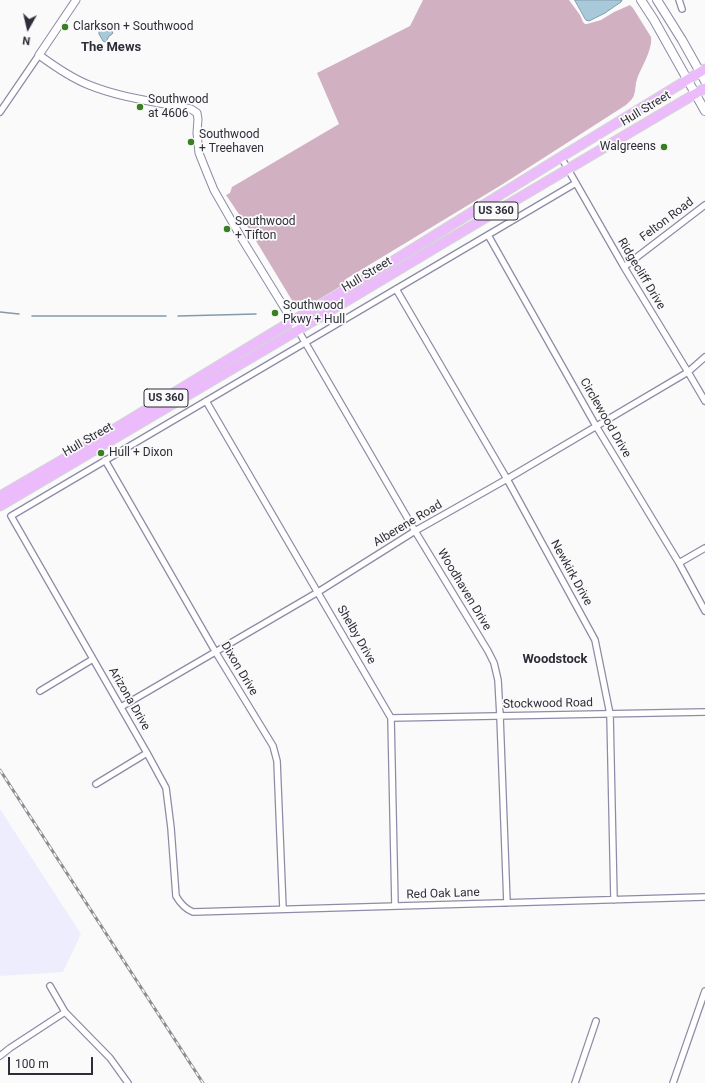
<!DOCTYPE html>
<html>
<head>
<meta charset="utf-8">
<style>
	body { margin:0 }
	#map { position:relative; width:705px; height:1083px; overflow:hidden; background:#fafafa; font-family:Roboto,sans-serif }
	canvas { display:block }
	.north { position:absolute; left:8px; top:8px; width:40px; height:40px; -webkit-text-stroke:3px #fafafa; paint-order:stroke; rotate:188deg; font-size:11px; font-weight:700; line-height:16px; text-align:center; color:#2e2e39 }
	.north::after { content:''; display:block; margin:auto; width:14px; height:18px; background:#2e2e39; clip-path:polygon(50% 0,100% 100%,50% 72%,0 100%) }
	.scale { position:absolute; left:8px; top:1057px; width:85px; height:18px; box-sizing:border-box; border:2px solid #2e2e39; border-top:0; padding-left:5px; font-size:12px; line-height:14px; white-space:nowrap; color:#2e2e39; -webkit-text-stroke:3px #fafafa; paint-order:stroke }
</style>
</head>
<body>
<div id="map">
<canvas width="705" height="1083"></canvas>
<div class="north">N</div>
<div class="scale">100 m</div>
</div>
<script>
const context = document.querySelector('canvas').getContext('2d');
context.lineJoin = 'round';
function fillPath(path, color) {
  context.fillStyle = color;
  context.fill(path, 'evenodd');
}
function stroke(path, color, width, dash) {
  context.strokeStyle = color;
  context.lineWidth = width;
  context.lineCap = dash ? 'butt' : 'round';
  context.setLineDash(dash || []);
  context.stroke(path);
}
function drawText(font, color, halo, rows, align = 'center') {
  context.font = font + ' Roboto,sans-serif';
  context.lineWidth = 3.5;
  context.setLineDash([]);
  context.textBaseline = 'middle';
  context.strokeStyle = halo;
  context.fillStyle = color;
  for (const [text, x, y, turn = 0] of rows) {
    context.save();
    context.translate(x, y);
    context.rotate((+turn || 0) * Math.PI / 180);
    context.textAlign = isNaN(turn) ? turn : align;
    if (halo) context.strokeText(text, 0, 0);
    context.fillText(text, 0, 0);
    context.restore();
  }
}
fillPath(new Path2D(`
	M0,809L81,934L63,972L0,976Z`), '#eeedfd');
fillPath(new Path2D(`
	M423,0H569L580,15L583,22L585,24H587L601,20L614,12L630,5L633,8L651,37C653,49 641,68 637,79C635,84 636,90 634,95C633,99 629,102 626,105L503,184L346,279L341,286L306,307H298L293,302L247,226L226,195L230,193L232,187L339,124L317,73L410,26Z`), '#d1b1c1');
const water = new Path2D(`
	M575,0H622L621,2L615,6L605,13L589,21L586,20Z
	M105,23L107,24L113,33L111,35L109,36L107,40L105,42L103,41L99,34V31L102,29L103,24Z`);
fillPath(water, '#a8c9d9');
stroke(water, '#839aa9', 1);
stroke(new Path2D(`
	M0,312L19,314
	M32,316H166
	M178,316L256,314`), '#839aa9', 1.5);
const minor = new Path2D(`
	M679,0L682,9
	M0,112L39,55
	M561,157L624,267L688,372L705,401
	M576,183L11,516L147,753L166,788L171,828L176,896C180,903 185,909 193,912L705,897
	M488,235L596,426L679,563L705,611
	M624,267L705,205
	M396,289L507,479L595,640L610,714L614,900
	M298,330L415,531L488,651L494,663L498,680L500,716L507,903
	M206,401L391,718L395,906
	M105,460L215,651L273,746L277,761L283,909
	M679,563L705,548
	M40,691L93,659
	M121,707L318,592L415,531L507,479L688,372L705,357
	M391,718L705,712
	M96,784L147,753
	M50,986L65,1012L110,1058L128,1083
	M0,1056L10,1048L65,1012
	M575,1083L596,1021
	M673,1083L705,991`);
const tertiary = new Path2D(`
	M76,0L39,55C54,66 71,78 89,85C121,98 157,102 191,109L197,113L198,119L197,133L199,153L207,173L214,190L242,239L298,330`);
const secondary = new Path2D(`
	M641,0L654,20L705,111
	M657,0L682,40L705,81`);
const primary = new Path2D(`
	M0,496L93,442L292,321L356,284L561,157L705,69
	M0,506L298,330L475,224L705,88`);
stroke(minor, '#8d8ba7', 8);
stroke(tertiary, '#8d8ba7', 9);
stroke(secondary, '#8d8ba7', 10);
stroke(primary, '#d5d5d7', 11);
stroke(minor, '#fff', 5.5);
stroke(tertiary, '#fff', 7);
stroke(secondary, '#fff', 8);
stroke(primary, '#ebbbfb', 9);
const rail = new Path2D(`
	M0,770L203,1083`);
stroke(rail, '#8c8c92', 3);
stroke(rail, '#fafafa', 1.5, [4.5]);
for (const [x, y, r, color] of [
	[65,27,4,"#397f23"],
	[140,107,4,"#397f23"],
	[191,142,4,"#397f23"],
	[664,147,4,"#397f23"],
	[227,229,4,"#397f23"],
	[275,313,4,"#397f23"],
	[101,453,4,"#397f23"]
]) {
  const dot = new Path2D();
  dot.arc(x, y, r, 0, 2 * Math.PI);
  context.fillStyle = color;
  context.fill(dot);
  stroke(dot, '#fafafa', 1.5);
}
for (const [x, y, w] of [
	[496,211,44],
	[166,398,44]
]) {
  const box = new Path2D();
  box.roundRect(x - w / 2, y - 9, w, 18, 3);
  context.fillStyle = '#fafafa';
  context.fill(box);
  stroke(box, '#2e2e39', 1);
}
drawText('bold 11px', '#2e2e39', null, [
	["US 360",496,211],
	["US 360",166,398]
]);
drawText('12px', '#2e2e39', '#fafafa', [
	["Clarkson + Southwood",73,27],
	["Southwood",148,100],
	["at 4606",148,114],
	["Southwood",199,135],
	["+ Treehaven",199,149],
	["Walgreens",656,147,"right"],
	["Southwood",235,222],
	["+ Tifton",235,236],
	["Southwood",283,306],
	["Pkwy + Hull",283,320],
	["Hull + Dixon",109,453]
], 'left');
drawText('12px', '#2e2e39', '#fafafa', [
	["Hull Street",646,109,-31],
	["Felton Road",667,220,-37],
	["Ridgecliff Drive",641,274,59],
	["Hull Street",367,275,-31],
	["Circlewood Drive",605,418,60],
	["Hull Street",88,440,-30],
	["Alberene Road",408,524,-31],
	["Newkirk Drive",571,573,61],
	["Woodhaven Drive",464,590,59],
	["Shelby Drive",356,635,60],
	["Dixon Drive",239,669,59],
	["Arizona Drive",129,699,60],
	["Stockwood Road",548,704,-1],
	["Red Oak Lane",443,894,-2]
]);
drawText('bold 13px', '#2e2e39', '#fafafa', [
	["The Mews",111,48],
	["Woodstock",555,660]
]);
</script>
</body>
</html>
